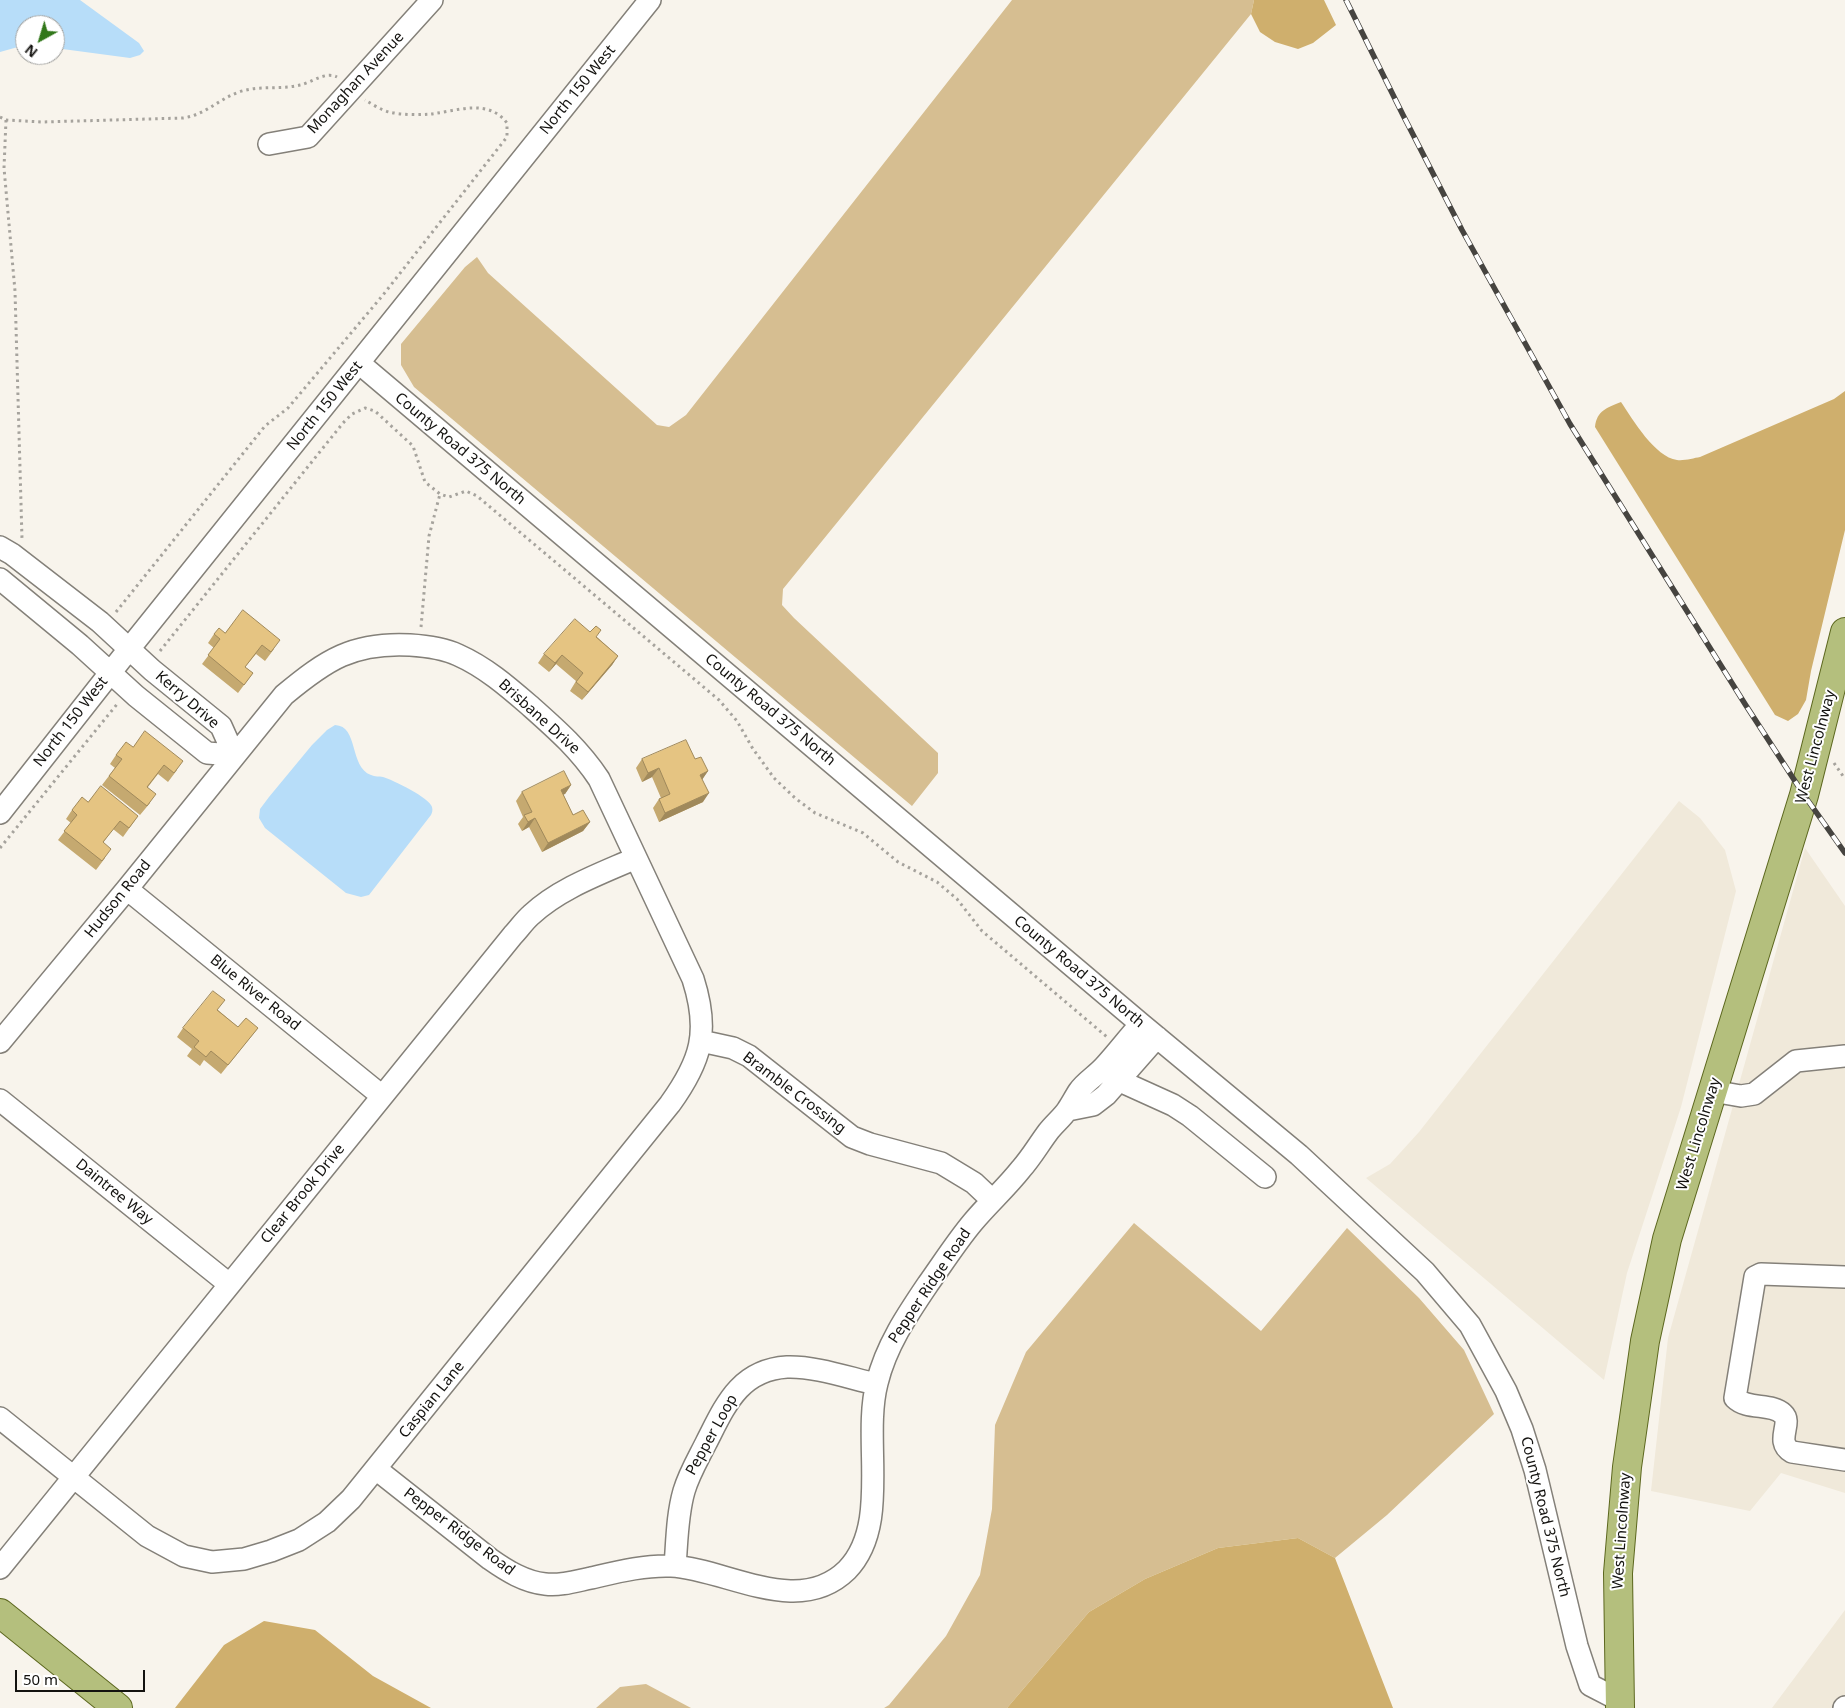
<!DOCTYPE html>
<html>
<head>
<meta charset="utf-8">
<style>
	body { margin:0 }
	#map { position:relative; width:1845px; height:1708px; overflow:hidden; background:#f8f4ec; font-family:"Noto Sans",sans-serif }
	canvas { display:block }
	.north { position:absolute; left:15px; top:15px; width:50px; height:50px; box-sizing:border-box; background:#fff; border:1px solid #a1a19f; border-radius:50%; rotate:219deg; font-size:14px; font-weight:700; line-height:20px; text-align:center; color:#141310 }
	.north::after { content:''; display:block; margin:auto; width:18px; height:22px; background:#31771a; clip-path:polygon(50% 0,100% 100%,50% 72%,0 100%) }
	.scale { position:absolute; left:15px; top:1670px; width:130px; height:22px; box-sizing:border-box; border:2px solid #141310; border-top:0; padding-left:6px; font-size:15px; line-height:18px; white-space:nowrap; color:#141310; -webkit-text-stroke:4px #fff; paint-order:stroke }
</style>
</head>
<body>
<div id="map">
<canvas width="1845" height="1708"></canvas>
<div class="north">N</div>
<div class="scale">50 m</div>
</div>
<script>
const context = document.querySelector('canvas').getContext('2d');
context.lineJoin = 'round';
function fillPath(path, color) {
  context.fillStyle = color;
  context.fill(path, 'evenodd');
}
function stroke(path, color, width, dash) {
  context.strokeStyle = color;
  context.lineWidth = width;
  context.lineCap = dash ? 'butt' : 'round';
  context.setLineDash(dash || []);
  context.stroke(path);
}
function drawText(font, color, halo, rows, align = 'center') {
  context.font = font + ' "Noto Sans",sans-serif';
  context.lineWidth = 4;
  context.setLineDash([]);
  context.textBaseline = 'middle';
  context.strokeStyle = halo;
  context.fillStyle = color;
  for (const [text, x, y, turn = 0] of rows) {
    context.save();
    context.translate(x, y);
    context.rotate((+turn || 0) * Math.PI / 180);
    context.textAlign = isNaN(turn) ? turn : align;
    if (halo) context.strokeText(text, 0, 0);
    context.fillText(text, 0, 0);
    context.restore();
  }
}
fillPath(new Path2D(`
	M1679,801L1700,818L1725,850L1736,891L1681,1107L1627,1273L1604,1380L1366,1178L1390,1164L1419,1132Z
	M1805,848L1845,906V1493L1781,1473L1750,1511L1651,1491L1668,1338Z
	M1845,1610V1708H1772Z`), '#f0e9da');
fillPath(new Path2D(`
	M1012,0H1254L1251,14L783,589L782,605L794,618L938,753V773L912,806L414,387L401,365V344L465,267L477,257L488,273L657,425L669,427L686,415Z
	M1134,1223L1261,1331L1347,1228L1419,1298L1464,1350L1494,1414L1387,1515L1335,1558L1298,1538L1218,1548L1145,1579L1089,1612L1007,1708H884L889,1705L946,1636L980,1575L992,1509L995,1425L1026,1352Z
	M646,1684L691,1708H596L620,1687Z`), '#d6be91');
fillPath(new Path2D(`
	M1254,0H1324L1336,25L1313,43L1298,49L1275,42L1260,32L1251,14Z
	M1845,391V530L1811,671L1806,700L1798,714L1788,721L1775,715L1595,427C1597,410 1607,408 1621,402C1633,420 1655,457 1677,460C1684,461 1694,458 1700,457L1834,399Z
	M1298,1538L1335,1558L1393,1708H1007L1089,1612L1145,1579L1218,1548Z
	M264,1621L315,1630L373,1676L431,1708H175L224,1645Z`), '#cfaf6d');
fillPath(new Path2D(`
	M0,0H80L139,43L144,51L140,55L130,58L55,48V25H25V45L0,52Z
	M335,725C359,726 349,767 371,775C375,777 379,776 383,777C393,780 430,798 432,807C433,810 432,813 431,815L369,895L361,897L346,893L265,828L259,818L260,809L269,797L312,745L327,730Z`), '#b7ddf9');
const minor = new Path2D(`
	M269,144L308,137L432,0
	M359,363L1141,1024L1299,1155L1425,1272L1470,1325L1506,1391L1522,1429L1535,1470L1577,1646L1590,1685L1619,1700
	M0,547L12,554L100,622L152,670L221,726L234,755
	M0,579L80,645L136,696L207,753L234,755
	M0,813L129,649L650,0
	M127,889L382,1096
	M701,1041L733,1048L749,1056L852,1137L870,1144L941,1163L974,1183L992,1200
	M0,1042L127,889L284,695C326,660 353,642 410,645C426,646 443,648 458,655C485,667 507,686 529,705C556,729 579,749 599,779L693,979C710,1032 701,1061 670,1104L351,1499L327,1522L299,1540L271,1551L244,1559L212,1562L184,1556L147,1536L0,1418
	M1104,1068L1120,1081L1173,1105L1190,1116L1265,1177
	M1712,1091L1741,1096L1754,1094L1796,1061L1845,1056
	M0,1100L229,1284
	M1068,1110L1093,1105L1106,1095L1157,1037
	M1845,1277L1761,1274L1755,1277L1735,1398C1747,1410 1772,1403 1783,1414C1793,1423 1774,1442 1792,1452L1845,1460
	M376,1469L490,1559C507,1571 525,1582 545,1584C561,1586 576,1581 591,1578C617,1572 644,1565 671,1566C727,1569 798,1618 847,1570C891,1525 862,1441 877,1383C886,1346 907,1315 928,1284C943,1263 957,1241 973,1222C988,1204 1006,1188 1021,1169C1031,1158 1039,1144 1048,1132C1054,1124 1063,1117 1068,1109C1072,1103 1075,1097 1079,1091C1085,1082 1097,1075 1104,1067C1117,1053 1128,1038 1141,1024
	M675,1566C677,1542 677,1515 684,1491C689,1474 698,1459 706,1443C725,1406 739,1370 787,1367C815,1366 849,1378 876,1384
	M0,1568L513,935C519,929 524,921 531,915C560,888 600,874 636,858
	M1844,1708L1845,1707`);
const major = new Path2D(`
	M0,1613L118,1708
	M1620,1708L1618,1573L1627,1467L1645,1341L1667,1239L1804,795L1845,632`);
stroke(minor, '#848079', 24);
stroke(major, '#5c671e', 30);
stroke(new Path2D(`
	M0,117L6,120L42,122L183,118C205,115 219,99 239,92C259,85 280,90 300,85C311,83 325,71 337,77
	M6,120L4,168L15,291L22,539
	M116,612L265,426L288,408L383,295L507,137V123C488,98 457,111 431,114C418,115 402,115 389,112C381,110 372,104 365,100
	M421,627L429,536L440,494
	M160,651L343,423L352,414L365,408L375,411L413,446L425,482L440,494L449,497L466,491L477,496L719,700L737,721L753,749L774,778L795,798L815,813L863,833L898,862L937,882L957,899L982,931L1107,1037
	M1834,763L1845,779
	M0,848L118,703`), '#a6a39d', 3, [2.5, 4]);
stroke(minor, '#fff', 21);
stroke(major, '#b4bf7d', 28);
const rail = new Path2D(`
	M1346,0L1403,115L1462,230L1570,424L1745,704L1804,795L1845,853`);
stroke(rail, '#464440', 5.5);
stroke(rail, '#fff', 4, [11]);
fillPath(new Path2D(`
	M225,633L274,649L265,661L256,654L245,667L253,673L238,693L202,664L214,648L208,643L214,634Z
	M597,637L618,656L612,665L582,700L570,691L576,681L556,664L549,672L538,663L544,654Z
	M133,747L177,770L168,782L158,774L148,787L150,803L140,815L102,785L115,768L110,764L116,755Z
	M642,759H695L708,771L702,779L703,802L659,822L653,808L659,799L661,798L652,777L642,782L636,768Z
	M571,785L565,794H563L573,815L590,822L583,831L542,852L529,827L522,831L518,824L523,817L516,801L522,792Z
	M88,802L138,816L123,837L113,829L103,843L105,858L96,870L58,840L71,823L66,819L72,810Z
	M218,1010L238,1027L258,1028L221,1074L204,1060L200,1066L187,1056L192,1049L177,1037L183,1028Z`), '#c5a970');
fillPath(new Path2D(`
	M562,655L556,664L549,672L555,663Z
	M618,656L612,665L582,700L588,692Z
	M659,768L652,777L642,782L648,773Z
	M708,771L702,780L700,775Z
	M571,785L565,794L555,799L561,790Z
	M709,793L703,802L659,822L665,813Z
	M535,818L529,827L522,831L528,822Z
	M590,822L583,831L542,852L548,843Z`), '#a0895b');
const building = new Path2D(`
	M243,610L280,640L271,652L262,645L245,667L253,673L244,685L208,655L220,639L214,634L219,628L225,633Z
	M575,619L590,632L596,626L601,630L596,637L618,656L588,692L576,682L583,673L562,655L555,663L544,654Z
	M145,731L183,761L174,773L164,765L147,787L156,794L147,806L109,776L122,759L116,755L126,742L133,747Z
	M686,740L695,759L701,757L708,771L700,775L709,793L665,813L659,799L670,794L659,768L648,773L642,759Z
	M564,771L571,785L561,790L573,815L583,810L590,822L548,843L535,818L528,822L524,815L532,812L522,792Z
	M101,786L138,816L129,828L120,821L103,842L111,849L102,861L64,831L77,815L72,810L82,797L88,802Z
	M213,991L225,1000L217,1010L238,1027L246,1018L258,1028L228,1065L211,1051L206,1057L194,1047L199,1041L183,1028Z`);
fillPath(building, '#e5c482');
stroke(building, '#a0895b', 1);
drawText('15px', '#141310', '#fff', [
	["Monaghan Avenue",356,83,-47],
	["North 150 West",578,90,-51],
	["North 150 West",325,406,-51],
	["County Road 375 North",460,449,40],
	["Kerry Drive",187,700,41],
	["County Road 375 North",770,710,40],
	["Brisbane Drive",539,717,42],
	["North 150 West",71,722,-52],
	["West Lincolnway",1816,747,-75],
	["Hudson Road",118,899,-51],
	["County Road 375 North",1079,972,40],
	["Blue River Road",255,993,39],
	["Bramble Crossing",794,1093,37],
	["West Lincolnway",1699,1134,-73],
	["Daintree Way",114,1192,39],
	["Clear Brook Drive",303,1194,-51],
	["Pepper Ridge Road",930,1286,-56],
	["Caspian Lane",432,1400,-51],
	["Pepper Loop",712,1435,-61],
	["County Road 375 North",1545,1517,76],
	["West Lincolnway",1622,1531,-86],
	["Pepper Ridge Road",459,1532,37]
]);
</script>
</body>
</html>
